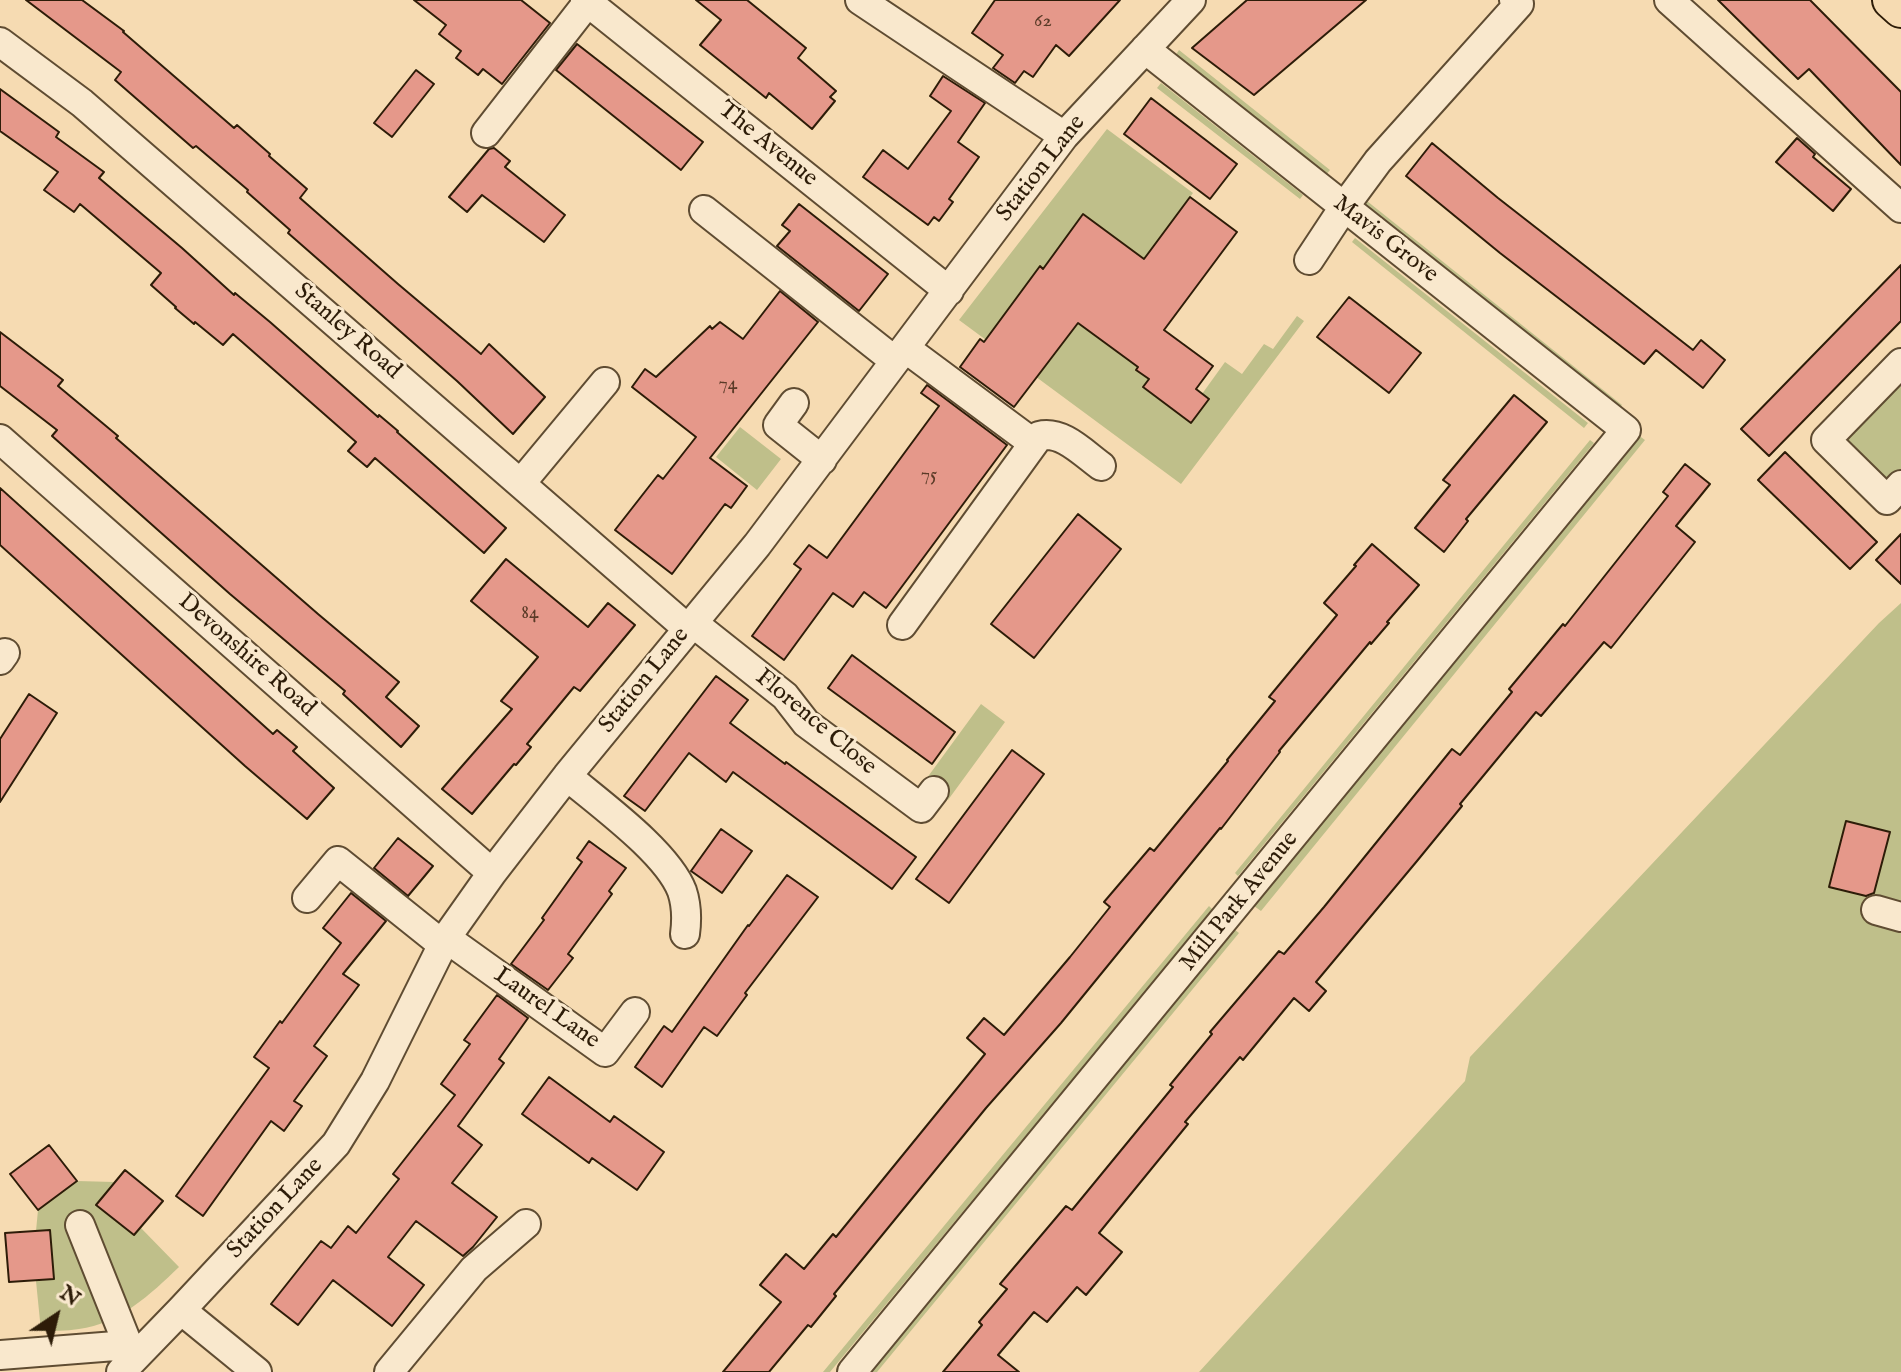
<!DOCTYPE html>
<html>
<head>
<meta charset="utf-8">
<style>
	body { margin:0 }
	#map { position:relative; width:1901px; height:1372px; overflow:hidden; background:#f6dbb2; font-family:"IM FELL English",serif }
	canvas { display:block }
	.north { position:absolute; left:16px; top:1276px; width:80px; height:80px; -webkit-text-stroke:6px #f9e8cd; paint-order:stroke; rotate:35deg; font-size:22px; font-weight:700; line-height:32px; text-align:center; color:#2d1c08 }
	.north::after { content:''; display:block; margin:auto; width:28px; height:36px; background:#2d1c08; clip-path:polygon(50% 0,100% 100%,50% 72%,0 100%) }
</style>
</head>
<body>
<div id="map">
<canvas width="1901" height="1372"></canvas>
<div class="north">N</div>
</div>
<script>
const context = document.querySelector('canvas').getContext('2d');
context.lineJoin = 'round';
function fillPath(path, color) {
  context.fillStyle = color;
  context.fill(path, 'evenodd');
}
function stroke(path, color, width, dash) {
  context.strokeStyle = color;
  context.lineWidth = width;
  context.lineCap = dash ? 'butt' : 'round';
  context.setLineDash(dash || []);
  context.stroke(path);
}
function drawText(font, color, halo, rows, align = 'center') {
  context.font = font + ' "IM FELL English",serif';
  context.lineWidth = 6;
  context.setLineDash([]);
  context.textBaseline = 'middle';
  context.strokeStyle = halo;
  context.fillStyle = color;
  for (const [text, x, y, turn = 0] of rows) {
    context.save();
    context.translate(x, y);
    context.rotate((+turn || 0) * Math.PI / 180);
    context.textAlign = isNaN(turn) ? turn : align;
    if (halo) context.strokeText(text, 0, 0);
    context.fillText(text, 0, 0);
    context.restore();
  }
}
fillPath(new Path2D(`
	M1179,50L1330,170L1325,176L1175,56Z
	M1161,83L1303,195L1300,199L1157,88Z
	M1107,129L1193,193L1125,284L1065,285L1040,267L991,333L1039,352L1050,361L1078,323L1118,353L1144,359L1136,369L1149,379L1144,387L1191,423L1209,400L1202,394L1225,362L1242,374L1264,344L1273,349L1297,316L1304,321L1181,484L959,320Z
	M1367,201L1622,405L1618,409L1363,206Z
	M1355,238L1588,423L1584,428L1352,242Z
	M1901,375V470L1885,487L1837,441Z
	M740,427L781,459L757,490L716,457Z
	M1638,435L1645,440L1261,911L1254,906Z
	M1590,440L1594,443L1238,876L1235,873Z
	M1901,603V1372H1199L1465,1081L1470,1057L1879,623Z
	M981,704L1005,722L948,800L924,782Z
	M1209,906L1213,910L830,1372H823Z
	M1235,930L1239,933L877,1372H870Z
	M77,1181L114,1182L97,1205L134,1235L141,1228L179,1267C151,1294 119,1324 79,1329C66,1331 53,1331 41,1331L36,1281L53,1279L50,1231H36L38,1210Z`), '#bfbf8a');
const building = new Path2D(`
	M26,0H82L124,31L123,32L234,128L237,125L270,154L269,156L307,189L300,198L398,284L481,354L489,344L545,397L513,434L457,381L288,233L290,230L247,192L248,190L196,146L193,148L115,80L121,72Z
	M414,0H521L550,23L502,84L483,69L478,75L456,58L461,51L439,34L446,25Z
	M696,0H747L806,48L798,58L836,91L830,97L835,101L812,129L769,93L766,98L700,45L721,20Z
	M995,0H1120L1069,56L1056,45L1033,77L1024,71L1015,83L993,68L1003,55L972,33Z
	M1247,0H1366L1254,95L1192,48Z
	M1718,0H1810L1901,92V165L1809,69L1798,79Z
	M577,44L703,142L681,170L556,70Z
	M416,70L434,84L392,137L374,123Z
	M943,76L985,103L958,142L979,157L949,199L953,202L939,221L934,217L928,225L863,177L883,150L908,169L951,111L930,96Z
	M0,89L59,132L56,137L104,172L99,178L182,248L234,295L235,293L270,322L378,417L379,415L398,431L397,432L506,528L484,553L375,458L367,467L348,451L356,442L233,334L223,345L195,322L194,324L175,308L176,307L151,285L161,273L80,204L74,212L44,190L58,172L0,131Z
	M1151,98L1237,164L1210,199L1124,134Z
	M1797,138L1815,154L1813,157L1851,189L1833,211L1776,162Z
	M1432,143L1498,198L1693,350L1701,340L1725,360L1703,388L1656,350L1644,364L1500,253L1406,176Z
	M494,148L510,161L505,167L565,215L544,242L482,195L467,212L449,197L489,149Z
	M1190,197L1237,232L1164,330L1213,366L1196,389L1209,399L1191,423L1143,387L1149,379L1136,370L1138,367L1078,323L1014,407L960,367L980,339L984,342L1040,266L1043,269L1083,214L1144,259Z
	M799,204L888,274L859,311L777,246L790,231L782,225Z
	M1901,265V321L1769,456L1741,429Z
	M780,291L818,322L710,458L747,486L731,508L725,504L672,574L615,530L658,475L663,479L696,437L632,387L645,369L656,377L710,326L712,329L720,322L743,339Z
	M1349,297L1421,353L1389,393L1317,337Z
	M0,332L63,380L58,386L118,436L116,438L318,614L399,682L386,697L419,726L401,747L343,694L345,691L230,594L52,436L57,430L0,386Z
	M927,385L1007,445L886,608L864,592L853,607L833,593L784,660L752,636L801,569L794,564L809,545L827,558L939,406L921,393Z
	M1514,395L1547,422L1466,519L1468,521L1444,552L1415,528L1450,485L1443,480Z
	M1785,452L1877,542L1850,569L1758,480Z
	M1685,464L1710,484L1676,526L1695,542L1611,648L1604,642L1541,716L1536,712L1484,775L1460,804L1462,806L1417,861L1316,982L1326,991L1309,1011L1294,998L1243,1060L1240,1057L1185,1122L1188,1124L1099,1233L1122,1252L1086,1295L1077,1287L1047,1322L1034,1312L998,1355L1019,1372H943L982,1325L979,1322L1007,1289L1000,1284L1066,1206L1072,1210L1173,1087L1170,1085L1212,1034L1210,1032L1279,951L1284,954L1324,907L1452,749L1460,755L1512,692L1509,689L1563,624L1565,626L1668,496L1663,492Z
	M0,488L273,734L277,730L297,747L293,751L334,788L307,819L245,766L0,545Z
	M1078,514L1121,549L1034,658L991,624Z
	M1901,534V584L1876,560Z
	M1372,544L1419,585L1387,622L1389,623L1371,644L1370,642L1279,751L1280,752L1221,829L1220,828L1061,1023L986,1108L834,1294L836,1296L811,1327L808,1325L769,1372H723L781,1302L760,1285L786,1254L804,1269L833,1234L836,1237L985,1054L967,1038L984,1018L1004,1035L1070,957L1110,907L1104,902L1150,848L1154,851L1228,761L1227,760L1275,701L1269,697L1337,615L1324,603L1356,566L1354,565Z
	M506,559L588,627L608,603L635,625L580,691L574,687L527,744L531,747L516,765L514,764L472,814L442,789L512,709L501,701L538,657L471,601Z
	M852,655L955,732L932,764L828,688Z
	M716,676L748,700L730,723L785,764L786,762L916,857L892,889L733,772L726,782L689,753L645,811L624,796Z
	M29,694L57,713L0,802V739Z
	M1012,750L1044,774L949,903L916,879Z
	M1846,821L1890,832L1874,893L1866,896L1829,887Z
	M721,829L752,851L722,893L691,871Z
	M398,838L433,866L408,896L374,868Z
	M589,841L626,868L609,891L612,894L568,954L573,958L548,990L511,964L544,920L542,918L582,862L577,858Z
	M787,875L818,897L745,993L747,995L717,1036L704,1027L662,1087L635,1067L664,1026L672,1032L748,925L749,926Z
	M351,893L386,921L343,974L359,985L314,1046L327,1056L294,1101L302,1106L284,1131L271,1121L203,1216L176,1196L269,1068L254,1057L280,1021L282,1023L341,943L323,928Z
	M497,995L528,1018L499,1059L504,1063L458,1126L482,1145L452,1183L497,1217L473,1247L463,1256L416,1221L388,1257L424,1285L392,1326L333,1280L298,1325L271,1304L321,1241L331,1248L348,1226L356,1233L399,1179L393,1174L455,1095L441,1084L470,1044L464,1040Z
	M549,1077L610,1122L614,1116L664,1152L637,1190L592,1158L589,1163L522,1114Z
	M49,1145L77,1181L38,1210L10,1174Z
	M125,1170L163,1201L134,1235L96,1205Z
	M50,1230L54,1279L9,1282L5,1233Z`);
fillPath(building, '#e5988a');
stroke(building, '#2d1c08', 2);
const minor = new Path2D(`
	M585,0L949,291
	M860,0L1064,136
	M1669,0L1901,208
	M0,42L82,103L688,629
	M486,133L588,2
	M704,210L895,361
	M1309,260L1344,207L1378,161L1519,4L1514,0
	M905,348L1033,443
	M1901,363L1826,440L1887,500L1901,485
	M794,403L778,425L822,460
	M0,439L492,873
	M521,483L605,382
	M693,623L785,696L806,723L921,808L934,791
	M902,625L1039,436C1062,430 1083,453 1101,466
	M0,660L5,653
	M567,776C600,804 667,852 682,891C687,906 687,919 685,934
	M307,898L338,861L443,945
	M1876,910L1901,917
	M446,938L605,1052L635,1012
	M80,1225L128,1345
	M181,1310L257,1372
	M0,1355L128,1345L143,1349
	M121,1372L181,1310L336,1144L375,1081L446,938L492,873L567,776L757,545L1064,136L1191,0
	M389,1372L474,1269L526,1224
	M852,1372L1626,430L1145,49`);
const major = new Path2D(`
	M1891,0L1901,9`);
stroke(minor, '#5f4c32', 32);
stroke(major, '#2d1c08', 40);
stroke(minor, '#f9e8cd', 28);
stroke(major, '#f6dbb2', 36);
drawText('20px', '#5b3b28', null, [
	["62",1043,22],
	["74",728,385],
	["75",929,476],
	["84",530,614]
]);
drawText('24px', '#2d1c08', '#f9e8cd', [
	["The Avenue",767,145,39],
	["Station Lane",1042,169,-52],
	["Mavis Grove",1385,240,38],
	["Stanley Road",347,332,41],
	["Devonshire Road",246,656,41],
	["Station Lane",645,681,-51],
	["Florence Close",815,723,40],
	["Mill Park Avenue",1240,902,-51],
	["Laurel Lane",546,1009,35],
	["Station Lane",276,1209,-47]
]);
</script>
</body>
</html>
